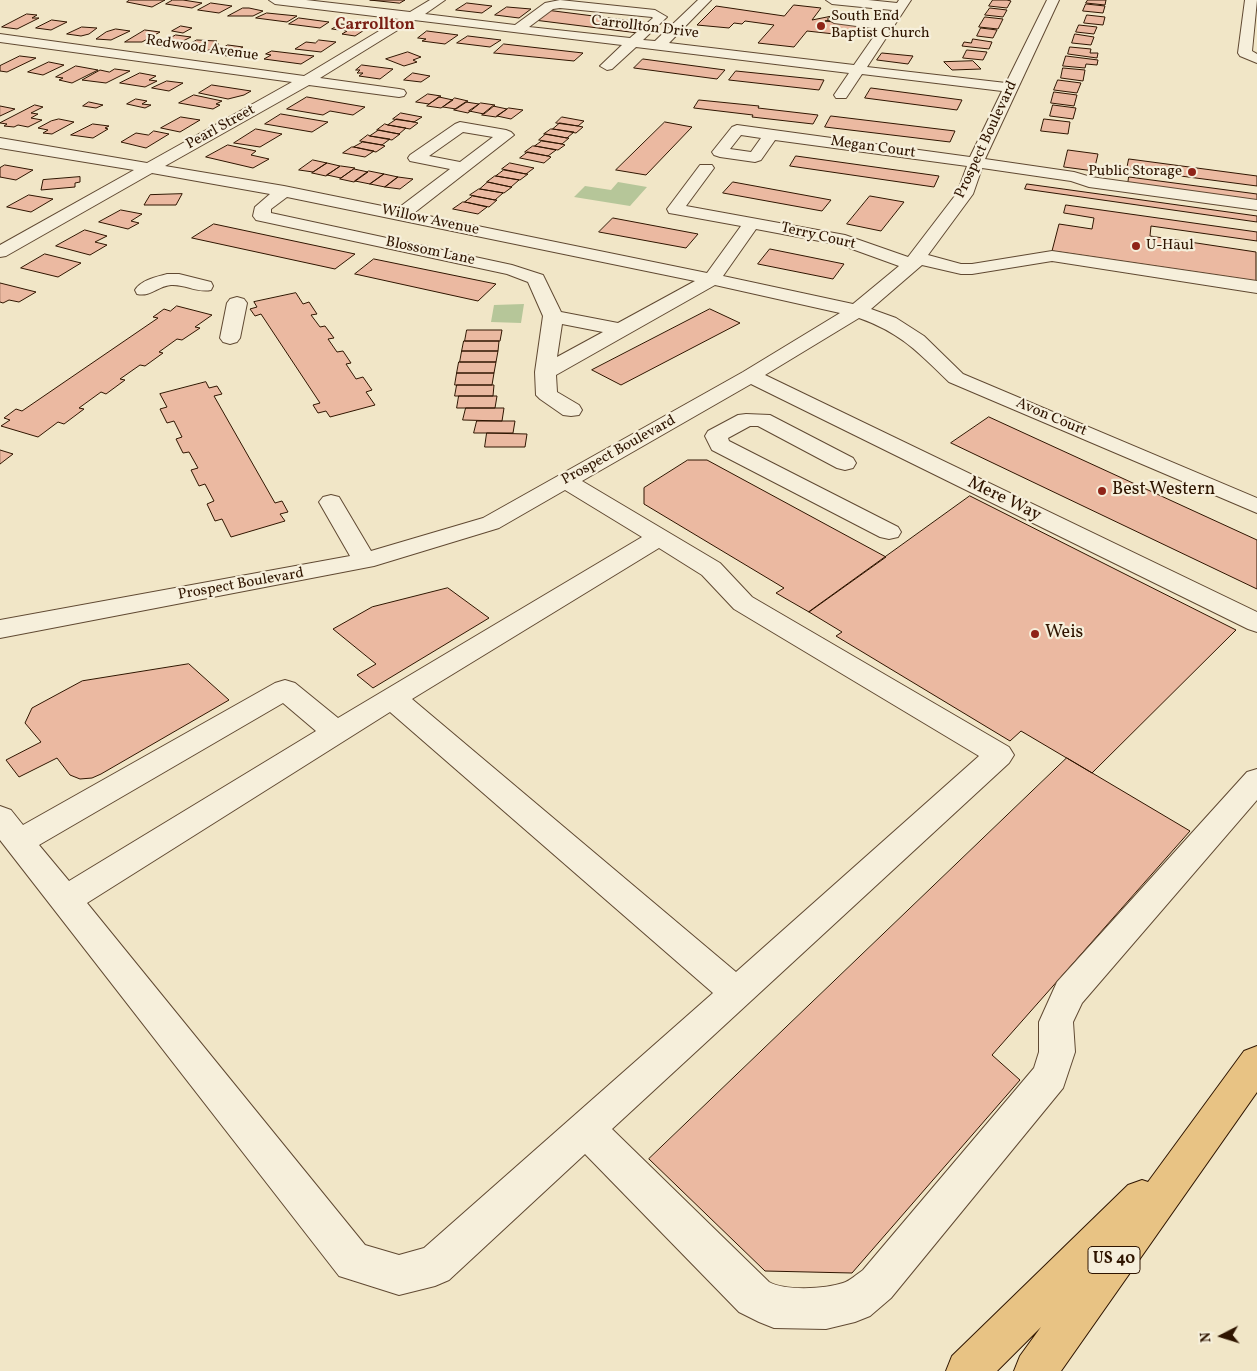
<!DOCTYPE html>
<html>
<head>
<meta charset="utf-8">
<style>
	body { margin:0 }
	#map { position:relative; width:1257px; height:1371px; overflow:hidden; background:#f1e6c7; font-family:Vollkorn,serif }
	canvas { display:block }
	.north { position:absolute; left:1197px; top:1311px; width:50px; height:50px; -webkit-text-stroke:4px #f6efdb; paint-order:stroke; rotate:265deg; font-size:14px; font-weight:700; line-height:20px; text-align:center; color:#2f1500 }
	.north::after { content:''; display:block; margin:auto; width:18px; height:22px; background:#2f1500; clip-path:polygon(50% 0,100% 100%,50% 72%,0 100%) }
</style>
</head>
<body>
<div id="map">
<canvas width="1257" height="1371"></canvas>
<div class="north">N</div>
</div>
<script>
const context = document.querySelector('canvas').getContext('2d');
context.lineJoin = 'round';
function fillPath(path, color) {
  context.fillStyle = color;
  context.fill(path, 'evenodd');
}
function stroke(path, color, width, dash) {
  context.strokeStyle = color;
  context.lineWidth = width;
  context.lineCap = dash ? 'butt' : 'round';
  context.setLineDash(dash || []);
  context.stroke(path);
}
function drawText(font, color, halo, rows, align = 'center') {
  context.font = font + ' Vollkorn,serif';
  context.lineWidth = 4.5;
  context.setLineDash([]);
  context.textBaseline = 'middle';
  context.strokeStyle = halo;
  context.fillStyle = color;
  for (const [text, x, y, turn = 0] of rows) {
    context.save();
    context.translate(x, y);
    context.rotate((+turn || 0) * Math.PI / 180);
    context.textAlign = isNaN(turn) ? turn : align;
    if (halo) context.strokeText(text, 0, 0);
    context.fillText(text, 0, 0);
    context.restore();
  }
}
fillPath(new Path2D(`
	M618,182L647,187L630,206L574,197L585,186L611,190Z
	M524,304L521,323L491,322L494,305Z`), '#b6c699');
const building = new Path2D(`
	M130,0H165L152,7L127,2Z
	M173,0H183L202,3L192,8L166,4Z
	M370,0H405L400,3Z
	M993,0H1007L1011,1L1007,8L989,6Z
	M1088,0H1106L1105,5L1086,3Z
	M211,3L232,6L219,13L198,10Z
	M467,3L492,6L482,13L456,10Z
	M1086,4L1105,6L1103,13L1083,11Z
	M794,5L821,8L812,20L837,15L843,18L825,21L878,27L871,38L807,31L794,47L758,43L774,25L745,21L742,24L734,23L729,28L697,25L716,6L784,16Z
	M507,7L531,9L519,18L495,15Z
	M243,8H249L263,11L253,16H228Z
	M990,8L1007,10L1003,17L985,15Z
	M546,10L649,23L638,33L534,20Z
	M267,13L297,16L287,22L256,18Z
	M27,14L37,15L32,18H39L17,29L2,27Z
	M1087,15L1105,17L1103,25L1084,23Z
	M985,17L1003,19L998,29L979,27Z
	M299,18L329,22L320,28L289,24Z
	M52,20L67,22L51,30L36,28Z
	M341,24L369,27L355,36L342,34L347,31L332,29Z
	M1079,25L1097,27L1094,34L1076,32Z
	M181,26L192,28L183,33L172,31Z
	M82,27L97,28L89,34L81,36L67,34Z
	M981,28L997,30L993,38L977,36Z
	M116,29L130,31L111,40L96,39L106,32Z
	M145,30L160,32L142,42H125Z
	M427,31L458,35L445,44L422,41L426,39L418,38Z
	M1075,34L1094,37L1091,45L1072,43Z
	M176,35L191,37L169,48L160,47L163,45L159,44Z
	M468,36L501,40L490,47L457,43Z
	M973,39L992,42L989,49L962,46L964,42L971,43Z
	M197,40L217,41L214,43L219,44L207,51L198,52L183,48Z
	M319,40L336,42L321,52L295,49L306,42L315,43Z
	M504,44L583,53L574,61L494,53Z
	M228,45L243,47L227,56L216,54L219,52H216Z
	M1070,47L1091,49L1090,53H1098L1097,58L1068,54Z
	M967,50L987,52L983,60L963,58Z
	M272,51L314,56L301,64L264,59L271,55L266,54Z
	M408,52L421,57L413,60L417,62L404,66L386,59Z
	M882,53L913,56L908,64L877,60Z
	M20,56L36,58L7,72L0,71V66Z
	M1066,56L1098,60L1097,65L1086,64L1085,68L1063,66Z
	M643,59L725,70L717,79L634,68Z
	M973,61L981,69L952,70L944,62Z
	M49,62L64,65L43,75L28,72Z
	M362,65L393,69L380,79L359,76L363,73H357L360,70H356Z
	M76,66L98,70L72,83L59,80L63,78L56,77Z
	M1063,68L1085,70L1083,81L1061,78Z
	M115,69L130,71L106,83L82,80L100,70L109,72Z
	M736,71L824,80L819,90L729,80Z
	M140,73L156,76L149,80L157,81L145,87L120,83Z
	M413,73L430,76L421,82L404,80Z
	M1058,80L1081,83L1077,93L1054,90Z
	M167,81L183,83L169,91L152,88Z
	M212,85L251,91L244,95L228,99L199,93Z
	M871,88L962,100L957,110L865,98Z
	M1054,92L1077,95L1074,106L1051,103Z
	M428,94L441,96L429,104L416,102Z
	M194,95L222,101L216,104L220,105L213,109L179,103Z
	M307,97L365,107L353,115L330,111L323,115L287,109Z
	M439,97L453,100L441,108L427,106Z
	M455,98L468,101L456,109L443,107Z
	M136,99L147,101L142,104L151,105L145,108L127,104Z
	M699,100L759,106L758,108L818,115L813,124L752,117L753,115L694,108Z
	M89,102L103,105L96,108L83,106Z
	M466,102L479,104L468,113L454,110Z
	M481,103L495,105L484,114L469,111Z
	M35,105L43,107L31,113L38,114L31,118L42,120L28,127L18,125L14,127L4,126L7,124L0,123Z
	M1053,105L1076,108L1073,119L1050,116Z
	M0,106L15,109L0,116Z
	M493,106L507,109L496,117L482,115Z
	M509,108L523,110L511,119L497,116Z
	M401,113L422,117L414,122L393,119Z
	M281,114L328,122L312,132L265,124Z
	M831,116L955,131L950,142L825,127Z
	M181,117L200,120L180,132L161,128Z
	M562,117L584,121L578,126L556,123Z
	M59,119L74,122L52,134L43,133L48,130L38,128L51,121Z
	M397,119L414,122L418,123L410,129L388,125Z
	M1044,119L1070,122L1068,134L1041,131Z
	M665,122L692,127L646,175L616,170Z
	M560,123L578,126L583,127L576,133L553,129Z
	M93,124L109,126L105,128L108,129L93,138L71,135Z
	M385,124L388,125L406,128L399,134L377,130Z
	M256,129L282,134L260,147L234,143Z
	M551,129H553L574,132L567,138L544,134Z
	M379,130L399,134H400L392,140L370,136Z
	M154,131L169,134L146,148L121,142L136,133L148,135Z
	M546,134L567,138H569L562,144L539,140Z
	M368,135L370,136L390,139L382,145L360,141Z
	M542,141L562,144L565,145L558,150L535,146Z
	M363,142L382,145L385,146L376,152L354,147Z
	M228,145L256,151L251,155L269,159L253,168L206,157Z
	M533,146H535L556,150L548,156L525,152Z
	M352,147H354L374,151L365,157L343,153Z
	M1068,150L1098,154L1094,171L1064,167Z
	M528,152L548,156L551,157L544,163L520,158Z
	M796,156L939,176L934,187L790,166Z
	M1129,159L1257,176V186L1127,169Z
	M313,160L327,163L313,172L299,170Z
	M327,163L340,166L326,176L312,173Z
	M510,163L534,168L526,174L502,169Z
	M5,165L33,170L16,180L0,177V168Z
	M341,166L355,168L341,178L327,175Z
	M354,169L368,172L354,182L340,179Z
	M504,170L526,174H528L520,180L496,176Z
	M369,171L384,174L370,184L355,181Z
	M384,174L398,177L385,187L370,184Z
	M495,176H496L519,180L511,187L487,182Z
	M80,177V182L75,183V187L41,190L43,180Z
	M398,177L413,179L400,189L385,187Z
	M1129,177L1257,194V201L1128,184Z
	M488,182L511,187H512L504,193L480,189Z
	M733,182L831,200L822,211L723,193Z
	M1027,184L1257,216V222L1025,189Z
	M479,189H480L503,193L495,200L470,195Z
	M182,194L176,205H144L150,195Z
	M29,195L53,199L31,212L7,207Z
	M473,196L495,200H497L489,207L465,202Z
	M870,196L904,202L881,231L847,224Z
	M463,202H465L487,207L478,214L453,209Z
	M1066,205L1257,232V241L1151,226L1150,236L1256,252V281L1052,251L1059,224L1092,229L1094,218L1064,213Z
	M121,210L142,214L131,221L139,223L128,229L99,222Z
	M613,218L698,234L686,248L599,232Z
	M214,224L355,254L335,269L192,238Z
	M85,230L107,236L95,242L107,245L90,255L56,246Z
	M770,249L844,264L833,279L758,264Z
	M45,254L81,263L58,277L21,268Z
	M374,259L496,284L478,301L355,274Z
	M0,283L36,292L19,302L9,300L3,303L0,302Z
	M296,293L303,304L309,302L317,314L311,315L320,327L325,326L334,338L328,339L337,352L343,351L351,363L346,364L356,379L363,377L372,390L366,392L375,405L330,417L326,411L318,413L313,405L320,403L261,314L255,316L250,309L257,307L254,302Z
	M177,306L212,315L195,327L200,328L182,340L177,339L159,352L163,353L145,366L140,365L120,379L125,380L106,394L101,392L79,408L84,409L64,424L58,422L38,437L1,426L10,420L4,418L16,409L22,411L158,318L153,317L164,309L170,311Z
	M710,309L740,323L621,385L592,370Z
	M467,330H502L500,341H465Z
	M464,341H499L498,351H462Z
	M462,351H498L496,362H460Z
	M459,362H496L494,373H457Z
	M457,373H494L492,385H455Z
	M206,382L209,388L217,386L222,394L214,396L275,503L282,501L288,512L280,514L285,521L231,537L222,519L215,521L207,504L214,501L205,484L199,486L191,470L198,468L189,452L183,453L176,439L182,437L174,421L167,423L160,409L167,407L160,394Z
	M457,385H494L493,396H455Z
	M459,396H497L495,408H457Z
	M466,408H504L502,421L463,420Z
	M989,417L1257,540V589L951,443Z
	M477,421H515L513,433H474Z
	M487,433L527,434L525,447H485Z
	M0,450L13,454L0,464Z
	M688,460H707L886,557L809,612L776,593L784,588L644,504V488Z
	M970,496L1236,630L1092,773L1021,731L1010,741L836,636L842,632L809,612Z
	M448,588L489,618L373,688L357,675L376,664L333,629L372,607Z
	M189,664L229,700L101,774L92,778L80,779L70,775L57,758L19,777L6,760L41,742L25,723L32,708L82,681Z
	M1067,758L1190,831L992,1055L1020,1080L852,1273L765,1271L649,1159Z`);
fillPath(building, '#ebb9a1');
stroke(building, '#2f1500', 1);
const minor = new Path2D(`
	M269,0H306L410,12L430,0H445L425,14L515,25L545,3L560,0L655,10L667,17L643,40L655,41L698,0H711L669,43L854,65L879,29L834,23L828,19L834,15L884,22L892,10L832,4L826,0H868L897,3L899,0H911L867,67L1006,83L1047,0H1059L985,159L1074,172L1091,177L1257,200V210L1089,187L1071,181L982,168L973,194L928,255L961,264H972L1052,251L1257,281V293L1052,261L972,274H961L922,265L871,309L896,318L924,336L963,374L1257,498V513L949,382C918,352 901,333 859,318L765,375L1257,612V632L1248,629L751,384L582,481L720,563L752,597L1009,747L1014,755L1009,763L612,1129L769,1282C785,1291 825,1289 843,1283C850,1281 857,1274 863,1270L1034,1068L1039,1052V1022L1057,982L1247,772L1257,769V800L1082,1003L1073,1022L1075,1052L1063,1088L891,1298L870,1316L855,1322L826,1329L774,1328L759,1322L739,1312L585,1154L449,1280L435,1286L399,1295L339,1276L0,840V806L11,810L23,825L275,683L285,680L295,683L338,718L642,537L565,490L499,528L374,566L0,638V620L350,556L319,502L323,497L331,495L339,497L371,551L483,518L743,372L840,313L715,285L556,375L557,392L579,405L582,410L579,415L571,416L563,415L540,399L536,395L535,372L543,316L528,282L507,274L256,220L253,216L255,207L270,194L152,173L6,256L0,257V245L134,170L0,148V138L147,163L292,82L0,42V34L304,76L399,19L275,4ZM560,8L652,17L653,18L630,38L529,27L553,9ZM414,20L622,45L600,66L607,70L612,69L636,47L849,73L834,95L836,98H846L862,74L1002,91L970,157L737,125L732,127L712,152L714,155L720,157L755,162L761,160L775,140L967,166L957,193L908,257L845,235L686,206L714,168L712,165H700L667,209L669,213L675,214L741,226L707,273L414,213L514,135L511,132L506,130L460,122L455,124L410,155L408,158L410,161L450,169L397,209L284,186L165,166L309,85L399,97L404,96L406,93L404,90L399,89L320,78ZM463,132L493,137L460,162L429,156ZM741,135L761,138L751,152L730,149ZM287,197L695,281L618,323L561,312L543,275L512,265L271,213V209ZM756,229L841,245L899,266L853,304L723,276ZM562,324L603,332L557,357ZM659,548L702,575L734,609L979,756L736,972L412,699ZM283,703L316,731L69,881L39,845ZM390,712L713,993L424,1248L399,1255L365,1245L87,903Z
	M1245,0H1257L1252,51L1257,54V63L1240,56L1238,53Z
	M167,274H179L211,282L213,286L211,290C197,293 185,284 171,285C158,286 151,297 137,294L135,290C141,280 156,277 167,274Z
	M237,297L244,299L247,303L240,338L237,342L230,344L223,342L220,338L227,303L230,299Z
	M746,414L770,415L853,458L856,463L853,468L845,470L837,468L758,426H750L728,438L729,441L898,527L901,532L898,537L889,539L880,537L712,450L705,436L708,431L738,415Z`);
const highway = new Path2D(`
	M1257,1046V1092L1061,1371H1014L1020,1356L1041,1327L997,1371H946L952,1356L1128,1185L1142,1180L1148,1182L1244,1051Z`);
stroke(minor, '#604932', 2);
stroke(highway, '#2f1500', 2);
fillPath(minor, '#f6efdb');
fillPath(highway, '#e8c384');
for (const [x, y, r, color] of [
	[821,26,5,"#8f2418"],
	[1192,172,5,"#8f2418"],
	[1136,246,5,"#8f2418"],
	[1102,491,5,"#8f2418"],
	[1035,634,5,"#8f2418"]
]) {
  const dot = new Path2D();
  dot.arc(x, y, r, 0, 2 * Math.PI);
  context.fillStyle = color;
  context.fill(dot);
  stroke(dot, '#f6efdb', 2);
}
drawText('15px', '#2f1500', '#f6efdb', [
	["South End",831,17],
	["Baptist Church",831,34],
	["Public Storage",1182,172,"right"],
	["U-Haul",1146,246]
], 'left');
drawText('15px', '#2f1500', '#f6efdb', [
	["Carrollton Drive",645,28,7],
	["Redwood Avenue",202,49,8],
	["Pearl Street",221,128,-29],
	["Prospect Boulevard",987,140,-65],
	["Megan Court",873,148,8],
	["Willow Avenue",430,221,12],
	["Terry Court",818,237,13],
	["Blossom Lane",430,252,12],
	["Avon Court",1051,418,23],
	["Prospect Boulevard",619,451,-29],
	["Prospect Boulevard",241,585,-10]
]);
drawText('bold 16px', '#7a1f14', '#f6efdb', [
	["Carrollton",375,26]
]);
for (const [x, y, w] of [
	[1114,1260,52]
]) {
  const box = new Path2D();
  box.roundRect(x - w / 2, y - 13.5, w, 27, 4);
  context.fillStyle = '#f6efdb';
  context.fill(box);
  stroke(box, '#2f1500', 1);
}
drawText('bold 16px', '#2f1500', null, [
	["US 40",1114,1260]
]);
drawText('18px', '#2f1500', '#f6efdb', [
	["Best Western",1112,491],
	["Weis",1045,634]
], 'left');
drawText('18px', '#2f1500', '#f6efdb', [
	["Mere Way",1004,500,26]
]);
</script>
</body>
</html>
